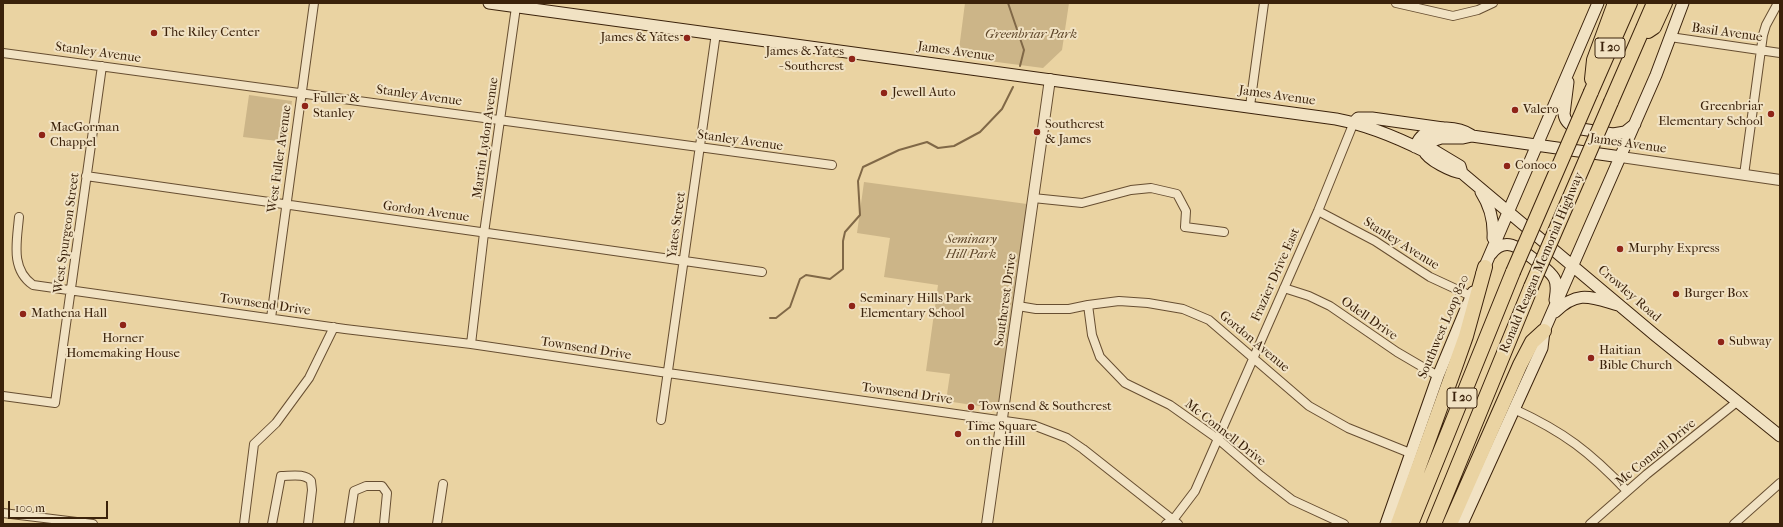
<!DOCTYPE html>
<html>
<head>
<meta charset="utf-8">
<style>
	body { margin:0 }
	#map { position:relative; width:1783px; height:527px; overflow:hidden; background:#ead3a2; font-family:"IM FELL French Canon",serif }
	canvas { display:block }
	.frame { position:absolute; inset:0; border:4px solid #3b220b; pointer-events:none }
	.scale { position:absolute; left:8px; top:501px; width:100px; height:18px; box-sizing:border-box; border:2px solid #3b220b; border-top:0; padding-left:5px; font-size:12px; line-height:14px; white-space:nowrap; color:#3b220b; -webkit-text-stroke:3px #f1e2c3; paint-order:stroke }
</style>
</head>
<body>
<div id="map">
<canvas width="1783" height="527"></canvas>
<div class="frame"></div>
<div class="scale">100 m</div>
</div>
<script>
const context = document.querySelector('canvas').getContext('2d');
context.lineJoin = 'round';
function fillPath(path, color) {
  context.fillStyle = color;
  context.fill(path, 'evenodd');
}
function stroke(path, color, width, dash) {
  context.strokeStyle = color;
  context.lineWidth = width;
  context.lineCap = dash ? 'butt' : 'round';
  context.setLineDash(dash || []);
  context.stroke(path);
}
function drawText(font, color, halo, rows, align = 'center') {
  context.font = font + ' "IM FELL French Canon",serif';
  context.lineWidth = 4;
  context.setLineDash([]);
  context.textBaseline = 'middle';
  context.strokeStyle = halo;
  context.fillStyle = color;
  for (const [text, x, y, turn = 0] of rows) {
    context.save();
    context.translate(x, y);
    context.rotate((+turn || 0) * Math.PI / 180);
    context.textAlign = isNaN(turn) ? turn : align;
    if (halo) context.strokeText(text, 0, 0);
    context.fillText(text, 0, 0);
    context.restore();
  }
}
fillPath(new Path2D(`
	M965,3H1069L1062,50L1043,68L958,57Z
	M249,95L292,101L286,142L243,137Z
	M864,182L1027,204L999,409L946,401L950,374L926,371L938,285L884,277L890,238L857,233Z`), '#ccb588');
stroke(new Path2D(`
	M1008,3L1024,50L1020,66
	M770,318H776L790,307L800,279L806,275L830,279L843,269V241L845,232L860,215L858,181L863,167L899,150L927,142L938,148L954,146L980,132L1002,109L1013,87`), '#806847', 2);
const minor = new Path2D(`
	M1396,3L1453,16L1478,10L1493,3
	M1670,37L1780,53
	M3,53L832,165
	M1250,106L1264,3
	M1744,175L1763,35L1766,25L1778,3
	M86,176L762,272
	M1033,198L1082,203L1131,190L1151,188L1177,194L1186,211L1185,227L1224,232
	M1318,211L1375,241L1430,277L1471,296
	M19,217C17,241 10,269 33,285L345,329L471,344L668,373L1033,425L1067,438L1083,449L1178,524
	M1284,288L1309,296L1330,306L1397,352L1438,376
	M1088,305L1092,335L1100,357L1125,383L1170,405L1218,439L1261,476L1292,500L1344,524
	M1018,306L1036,309H1069L1088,305L1119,301L1148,303L1183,309L1209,320L1309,406L1348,428L1410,453
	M271,318L314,3
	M471,344L484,233L516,7
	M3,396L55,403L102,66
	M1514,409C1564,432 1590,452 1627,491
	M661,420L716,33
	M3,513L93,524
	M244,524L254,444L276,423L309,378L334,327
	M272,524L281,476C291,476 305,473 311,481L312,490L308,524
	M349,524L354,491L366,486H382L387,493L384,524
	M437,524L443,484
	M1166,524L1173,520L1195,491L1318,211L1354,122
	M1590,524L1647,474L1738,401
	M1734,524L1780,483`);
const tertiary = new Path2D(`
	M1621,157L1780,180
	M987,524L1050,79`);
const secondary = new Path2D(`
	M489,3L1336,119C1367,125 1396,137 1424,151C1428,160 1452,172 1462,173
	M1568,82L1564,114C1565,121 1569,124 1575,128L1613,134L1625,132L1635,124
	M1354,122L1358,118H1372L1443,128
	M1420,145L1441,138H1463L1472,136L1621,157
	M1415,147C1417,143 1419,138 1422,136C1434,124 1459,127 1471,135
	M1424,151L1430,148L1460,166L1462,173L1656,336L1780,436
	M1481,192C1490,206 1494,222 1493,238
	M1491,254C1506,234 1522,250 1536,261C1542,266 1550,271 1554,278C1558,285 1556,293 1555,300
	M1482,273L1598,3
	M1555,312C1578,290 1590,297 1618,305
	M1386,524L1438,376L1473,292
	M1462,524L1542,348L1544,331L1656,75L1683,3`);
const motorway = new Path2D(`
	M1648,31L1654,27L1665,3
	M1592,79L1594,60L1615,3
	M1591,92L1630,3
	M1611,102L1654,3
	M1398,524L1455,367L1466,336L1485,267
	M1411,524L1513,272
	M1434,524L1531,287
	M1450,524L1520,365L1532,342L1544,331`);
stroke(minor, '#674e31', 10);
stroke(tertiary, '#674e31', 12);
stroke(secondary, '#3b220b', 13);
stroke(motorway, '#3b220b', 16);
stroke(minor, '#f1e2c3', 8);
stroke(tertiary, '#f1e2c3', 10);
stroke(secondary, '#f1e2c3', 11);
stroke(motorway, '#ead3a2', 14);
const motorwayBridge = new Path2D(`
	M1513,272L1591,92
	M1531,287L1611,102`);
stroke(motorwayBridge, '#3b220b', 16, []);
stroke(motorwayBridge, '#ead3a2', 14);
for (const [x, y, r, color] of [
	[154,33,4,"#8f2418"],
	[687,38,4,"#8f2418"],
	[852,59,4,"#8f2418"],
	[884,93,4,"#8f2418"],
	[305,106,4,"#8f2418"],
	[1515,110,4,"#8f2418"],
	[1771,114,4,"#8f2418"],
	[1037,132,4,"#8f2418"],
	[42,135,4,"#8f2418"],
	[1507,166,4,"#8f2418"],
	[1620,249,4,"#8f2418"],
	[1676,294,4,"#8f2418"],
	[852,306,4,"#8f2418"],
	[23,314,4,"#8f2418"],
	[123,325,4,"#8f2418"],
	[1721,342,4,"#8f2418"],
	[1591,358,4,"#8f2418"],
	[971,407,4,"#8f2418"],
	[958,434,4,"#8f2418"]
]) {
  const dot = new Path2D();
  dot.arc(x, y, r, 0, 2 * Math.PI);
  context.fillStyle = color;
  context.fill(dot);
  stroke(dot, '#f1e2c3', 1.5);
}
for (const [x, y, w] of [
	[1610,48,30],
	[1462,398,30]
]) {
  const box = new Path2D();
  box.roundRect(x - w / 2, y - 10, w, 20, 3);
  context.fillStyle = '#f1e2c3';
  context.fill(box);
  stroke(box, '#3b220b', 1);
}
drawText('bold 12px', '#3b220b', null, [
	["I 20",1610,48],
	["I 20",1462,398]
]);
drawText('13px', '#3b220b', '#f1e2c3', [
	["The Riley Center",162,33],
	["James & Yates",679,38,"right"],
	["James & Yates",844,52,"right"],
	["- Southcrest",844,67,"right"],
	["Jewell Auto",892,93],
	["Fuller &",313,99],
	["Stanley",313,114],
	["Greenbriar",1763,107,"right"],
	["Elementary School",1763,122,"right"],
	["Valero",1523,110],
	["Southcrest",1045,125],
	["& James",1045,140],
	["MacGorman",50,128],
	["Chappel",50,143],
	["Conoco",1515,166],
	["Murphy Express",1628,249],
	["Burger Box",1684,294],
	["Seminary Hills Park",860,299],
	["Elementary School",860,314],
	["Mathena Hall",31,314],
	["Horner",123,339,"center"],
	["Homemaking House",123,354,"center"],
	["Subway",1729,342],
	["Haitian",1599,351],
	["Bible Church",1599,366],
	["Townsend & Southcrest",979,407],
	["Time Square",966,427],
	["on the Hill",966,442]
], 'left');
drawText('13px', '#3b220b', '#f1e2c3', [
	["Basil Avenue",1727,33,8],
	["James Avenue",956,52,8],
	["Stanley Avenue",98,53,8],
	["Stanley Avenue",419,96,8],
	["James Avenue",1277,96,8],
	["Martin Lydon Avenue",486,138,-82],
	["Stanley Avenue",740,141,8],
	["James Avenue",1628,144,8],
	["West Fuller Avenue",280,159,-82],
	["Gordon Avenue",426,212,8],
	["Yates Street",677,225,-82],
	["West Spurgeon Street",67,233,-82],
	["Stanley Avenue",1401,244,32],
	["Ronald Reagan Memorial Highway",1542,263,-67],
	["Frazier Drive East",1276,275,-66],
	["Crowley Road",1629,294,41],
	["Southcrest Drive",1006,300,-82],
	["Townsend Drive",265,305,8],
	["Odell Drive",1369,319,35],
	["Southwest Loop 820",1444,327,-67],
	["Gordon Avenue",1254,342,40],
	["Townsend Drive",586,349,9],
	["Townsend Drive",907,394,8],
	["Mc Connell Drive",1225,433,38],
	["Mc Connell Drive",1656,453,-39]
]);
drawText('italic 13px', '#5f472a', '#f1e2c3', [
	["Greenbriar Park",1031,35],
	["Seminary",971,240],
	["Hill Park",971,255]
]);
</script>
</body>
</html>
